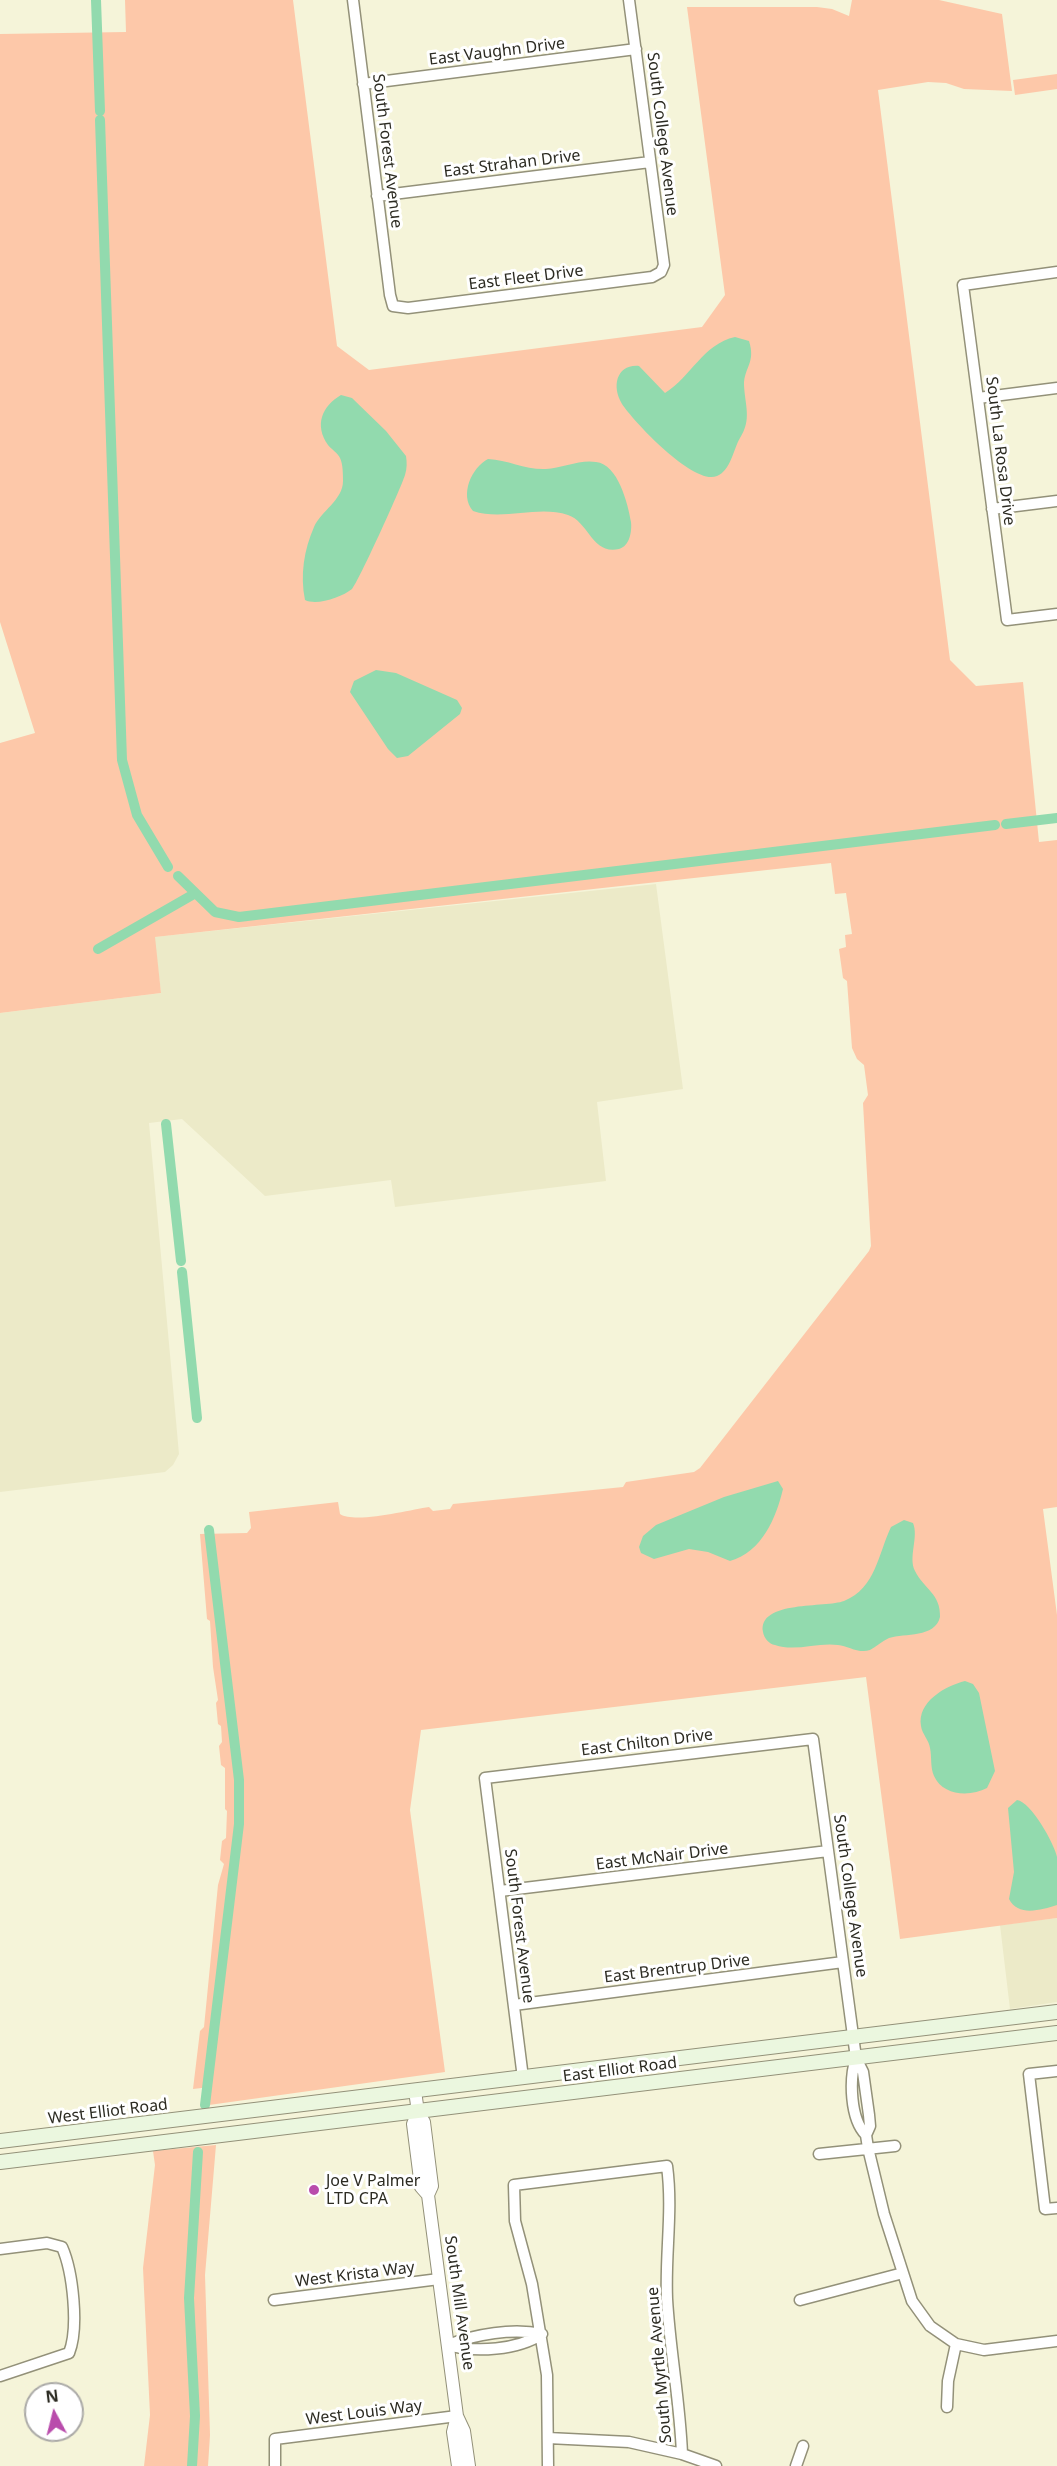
<!DOCTYPE html>
<html>
<head>
<meta charset="utf-8">
<style>
	body { margin:0 }
	#map { position:relative; width:1057px; height:2466px; overflow:hidden; background:#f5f4d9; font-family:"Noto Sans",sans-serif }
	canvas { display:block }
	.north { position:absolute; left:24px; top:2382px; width:60px; height:60px; box-sizing:border-box; background:#fff; border:2px solid #abaaa7; border-radius:50%; rotate:353deg; font-size:16px; font-weight:700; line-height:24px; text-align:center; color:#2c2b22 }
	.north::after { content:''; display:block; margin:auto; width:21px; height:27px; background:#b94cac; clip-path:polygon(50% 0,100% 100%,50% 72%,0 100%) }
</style>
</head>
<body>
<div id="map">
<canvas width="1057" height="2466"></canvas>
<div class="north">N</div>
</div>
<script>
const context = document.querySelector('canvas').getContext('2d');
context.lineJoin = 'round';
function fillPath(path, color) {
  context.fillStyle = color;
  context.fill(path, 'evenodd');
}
function stroke(path, color, width, dash) {
  context.strokeStyle = color;
  context.lineWidth = width;
  context.lineCap = dash ? 'butt' : 'round';
  context.setLineDash(dash || []);
  context.stroke(path);
}
function drawText(font, color, halo, rows, align = 'center') {
  context.font = font + ' "Noto Sans",sans-serif';
  context.lineWidth = 6;
  context.setLineDash([]);
  context.textBaseline = 'middle';
  context.strokeStyle = halo;
  context.fillStyle = color;
  for (const [text, x, y, turn = 0] of rows) {
    context.save();
    context.translate(x, y);
    context.rotate((+turn || 0) * Math.PI / 180);
    context.textAlign = isNaN(turn) ? turn : align;
    if (halo) context.strokeText(text, 0, 0);
    context.fillText(text, 0, 0);
    context.restore();
  }
}
fillPath(new Path2D(`
	M656,884L683,1089L597,1102L606,1181L395,1207L391,1180L265,1196L182,1119L149,1123L179,1454L173,1465L165,1472L0,1492V1013L161,993L154,937Z
	M1057,1918V2002L1010,2009L1000,1925Z`), '#eceac8');
fillPath(new Path2D(`
	M125,0H293L337,346L369,370L702,327L725,295L687,7H817L832,9L849,16L852,0H939L1002,14L1012,91L964,89L946,83L928,82L878,90L950,660L976,686L1023,682L1039,842L1057,840V1507L1043,1509L1057,1615V1918L900,1939L866,1677L421,1730L410,1810L445,2072L209,2105L210,2087L193,2089L200,2031L204,2027L218,1885L224,1864L220,1860L222,1841L226,1838L227,1811L225,1809V1768L221,1765L219,1746L222,1742L221,1726L218,1724L216,1703L218,1700L213,1667L210,1621L207,1619L200,1534L247,1533L251,1528L249,1512L338,1502L340,1514C355,1524 409,1510 429,1507L433,1511L450,1509L453,1504L623,1487L626,1482L694,1472L700,1468L869,1251L871,1246L863,1103L868,1095L864,1065L857,1059L852,1048L847,981L843,978L839,949L846,947L845,935L852,934L846,893L835,894L831,863L155,937L161,993L0,1013V743L35,733L0,622V34L126,32Z
	M1057,74V89L1015,95L1013,80Z
	M216,2145L205,2275L210,2435L208,2466H144L150,2415L143,2268L155,2165L153,2151Z`), '#fdc8a9');
fillPath(new Path2D(`
	M735,337L749,341C756,363 744,367 744,385C745,406 752,419 740,438C733,450 731,470 717,476C694,486 634,422 622,404C611,386 617,364 639,366L665,393C691,377 703,344 735,337Z
	M341,395L352,398L386,431L406,456C407,462 407,469 405,475C401,488 358,583 352,589C342,597 317,606 305,600C300,575 304,550 314,527C321,511 343,500 343,481C343,475 343,464 340,458C338,453 331,449 328,445C314,425 322,406 341,395Z
	M488,459C508,460 526,470 546,469C562,468 581,459 596,462C618,464 628,504 631,522C632,531 630,546 619,549C592,555 589,522 568,515C538,505 503,521 473,511C459,495 472,467 488,459Z
	M376,670L396,673L457,700L462,708L460,714L408,756L397,758L388,749L350,692L354,681Z
	M778,1481L783,1489C776,1518 762,1552 730,1561L708,1552L689,1549L654,1559L641,1553L639,1547L643,1536L656,1525L724,1497Z
	M904,1520L913,1523C919,1537 908,1557 915,1571C924,1589 941,1594 940,1617C935,1638 905,1633 889,1638C882,1641 876,1647 870,1650C859,1654 848,1646 838,1645C818,1642 795,1652 775,1645C769,1644 764,1638 763,1632C758,1600 826,1608 844,1601C876,1588 878,1554 891,1527Z
	M965,1681L973,1684L979,1693L995,1771L987,1788C970,1797 943,1796 934,1776C930,1767 932,1757 930,1748C929,1740 922,1734 921,1726C917,1702 945,1686 965,1681Z
	M1017,1800C1031,1802 1054,1843 1057,1857C1057,1872 1057,1890 1057,1905C1041,1910 1018,1917 1009,1899L1014,1872L1008,1808Z`), '#92daae');
stroke(new Path2D(`
	M96,0L100,111
	M100,120L122,760L137,815L168,867
	M1006,824L1057,818
	M178,876L215,912L239,917L995,825
	M98,949L194,894
	M166,1124L181,1261
	M182,1272L197,1418
	M205,2105L239,1824V1780L209,1530
	M192,2466L195,2416L189,2298L198,2152`), '#92daae', 10);
const minor = new Path2D(`
	M353,0L390,295L393,306L408,308L652,277L661,272L664,265L629,0
	M363,84L636,49
	M377,196L650,162
	M1057,272L963,285L1007,620L1057,614
	M978,398L1057,388
	M992,509L1057,501
	M500,1891L828,1851
	M514,2005L843,1962
	M856,2058C849,2079 850,2119 866,2135
	M1057,2071L1029,2074L1045,2209L1057,2208
	M523,2078L485,1778L813,1739L856,2058L863,2072L869,2115L870,2126L866,2135L868,2148L884,2214L912,2301L930,2326L956,2344L984,2350L1057,2341
	M819,2154L895,2146
	M0,2249L47,2243L62,2247C73,2272 79,2328 69,2353L0,2376
	M274,2300L439,2279
	M800,2300L903,2273
	M448,2345C475,2353 518,2350 542,2334
	M448,2345C475,2334 513,2328 542,2334
	M947,2407L948,2381L956,2344
	M548,2438L629,2442L682,2454L716,2466
	M275,2466V2439L457,2416
	M548,2466L547,2375L532,2284L515,2221L514,2185L667,2166C673,2211 665,2254 667,2299C670,2351 680,2402 682,2454
	M796,2466L803,2446`);
const tertiary = new Path2D(`
	M415,2091L418,2112L424,2122L432,2186L428,2195L457,2416L464,2431L469,2466
	M418,2112L413,2124L421,2187L428,2195
	M457,2416L453,2432L458,2466`);
const secondary = new Path2D(`
	M0,2141L1057,2012
	M0,2162L1057,2033`);
stroke(minor, '#939179', 13);
stroke(tertiary, '#939179', 14);
stroke(secondary, '#939179', 16);
stroke(minor, '#fff', 10);
stroke(tertiary, '#fff', 12);
stroke(secondary, '#ebf7df', 14);
for (const [x, y, r, color] of [
	[314,2190,6,"#b94cac"]
]) {
  const dot = new Path2D();
  dot.arc(x, y, r, 0, 2 * Math.PI);
  context.fillStyle = color;
  context.fill(dot);
  stroke(dot, '#fff', 2);
}
drawText('16px', '#2c2b22', '#fff', [
	["East Vaughn Drive",497,52,-7],
	["South College Avenue",662,134,83],
	["South Forest Avenue",387,151,83],
	["East Strahan Drive",512,164,-7],
	["East Fleet Drive",526,278,-7],
	["South La Rosa Drive",1000,451,83],
	["East Chilton Drive",647,1743,-7],
	["East McNair Drive",662,1857,-7],
	["South College Avenue",850,1896,82],
	["South Forest Avenue",519,1926,83],
	["East Brentrup Drive",677,1969,-7],
	["East Elliot Road",620,2070,-7],
	["West Elliot Road",108,2112,-7],
	["West Krista Way",355,2275,-7],
	["South Mill Avenue",459,2303,82],
	["South Myrtle Avenue",660,2365,-95],
	["West Louis Way",364,2413,-7]
]);
drawText('16px', '#2c2b22', '#fff', [
	["Joe V Palmer",326,2181],
	["LTD CPA",326,2199]
], 'left');
</script>
</body>
</html>
